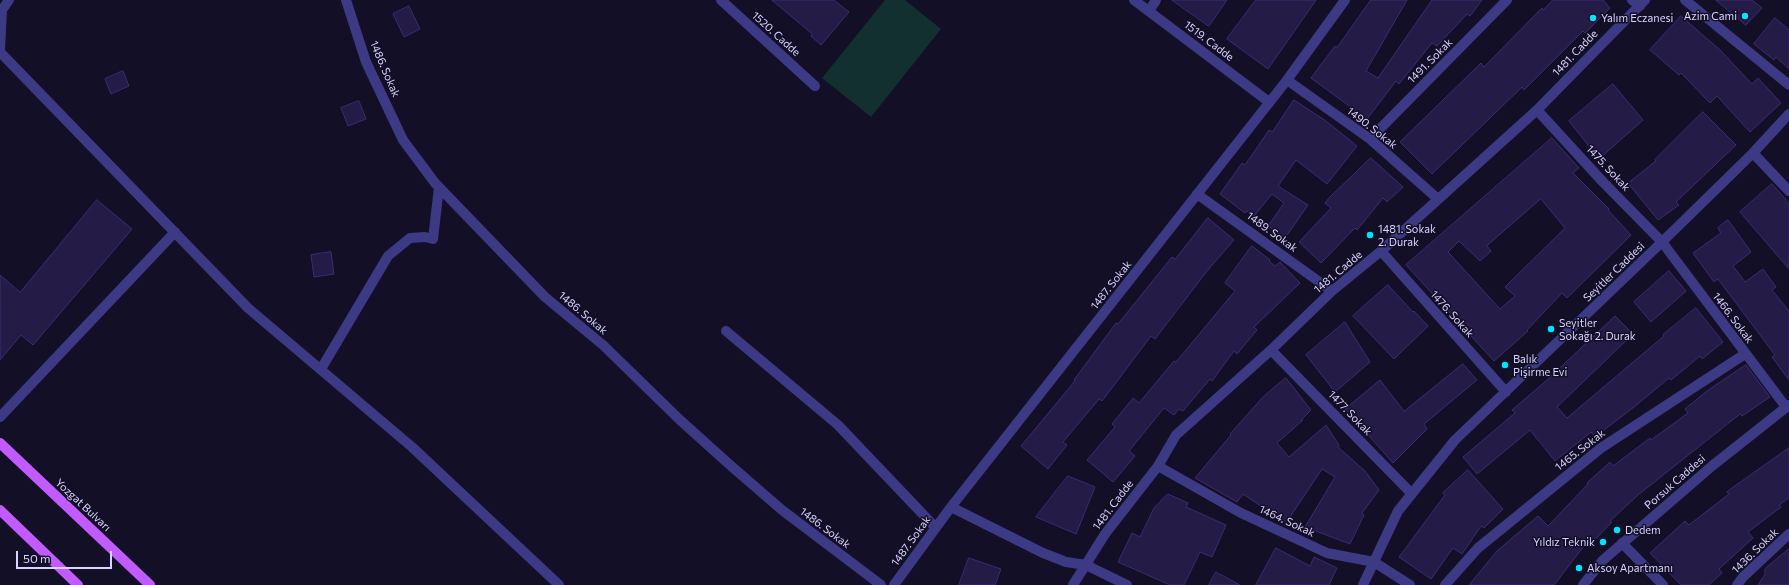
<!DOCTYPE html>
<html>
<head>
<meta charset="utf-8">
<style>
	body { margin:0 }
	#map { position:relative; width:1789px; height:585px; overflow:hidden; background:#130f26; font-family:Commissioner,sans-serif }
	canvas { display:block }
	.scale { position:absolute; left:16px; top:551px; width:96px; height:18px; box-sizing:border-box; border:2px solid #d9d4ff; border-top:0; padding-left:5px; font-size:12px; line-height:14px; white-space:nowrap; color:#d9d4ff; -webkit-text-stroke:3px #130f26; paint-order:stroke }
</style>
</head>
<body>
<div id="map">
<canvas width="1789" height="585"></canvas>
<div class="scale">50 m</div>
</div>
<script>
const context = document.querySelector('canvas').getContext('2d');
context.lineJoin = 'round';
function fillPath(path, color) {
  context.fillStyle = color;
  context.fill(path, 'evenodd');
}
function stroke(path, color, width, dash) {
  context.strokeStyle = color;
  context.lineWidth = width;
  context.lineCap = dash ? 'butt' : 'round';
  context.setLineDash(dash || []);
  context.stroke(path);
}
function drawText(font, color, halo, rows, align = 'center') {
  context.font = font + ' Commissioner,sans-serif';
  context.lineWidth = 3;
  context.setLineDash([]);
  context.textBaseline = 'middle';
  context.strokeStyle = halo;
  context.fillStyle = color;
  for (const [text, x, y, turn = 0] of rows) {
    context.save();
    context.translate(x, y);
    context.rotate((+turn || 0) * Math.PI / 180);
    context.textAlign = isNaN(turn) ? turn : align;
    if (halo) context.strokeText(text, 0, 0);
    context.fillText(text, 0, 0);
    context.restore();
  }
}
fillPath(new Path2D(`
	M885,0H905L941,29L871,117L822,78Z`), '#12302f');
const building = new Path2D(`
	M772,0H834L849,12L821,45L811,36L812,34Z
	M1172,0H1227L1209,26Z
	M1256,0H1316L1268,69L1227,39Z
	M1371,0H1407L1366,71L1378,78L1432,0H1482L1470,16L1467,14L1437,46L1432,43L1399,84L1396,81L1367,119L1311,78L1335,46L1337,47Z
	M1553,0H1603L1610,8L1585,33L1583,31L1524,90L1522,87L1432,174L1400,142L1481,63L1484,67L1542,8L1543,10Z
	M1716,0H1752L1762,8L1746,25Z
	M409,6L420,29L404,37L393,14Z
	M1681,16L1720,50L1752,84L1758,78L1781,103L1750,132L1717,96L1710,103L1681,73L1679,75L1650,50Z
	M1775,18L1789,30V69L1776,57L1774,60L1754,44Z
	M123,71L129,86L111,94L105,79Z
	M1613,84L1643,120L1599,159L1569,121Z
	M1294,100L1326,121L1357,146L1327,184L1296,160L1278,186L1308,205L1285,238L1268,226L1284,203L1272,194L1254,216L1247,211L1245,213L1220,194L1242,163L1245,165L1269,130L1272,132Z
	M359,101L366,119L348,126L341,108Z
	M1703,112L1736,145L1676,202L1679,205L1658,220L1628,183L1656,161L1655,160Z
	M1552,138L1579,168L1573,173L1609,209L1608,210L1631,235L1567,298L1562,293L1527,330L1528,331L1494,361L1406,265ZM1541,199L1565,228L1505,287L1515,296L1500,309L1448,252L1459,241L1480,261L1491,251L1487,246Z
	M1371,158L1403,187L1387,202L1383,198L1357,230L1355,228L1321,263L1299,242L1331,208L1325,203L1329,198Z
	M1772,184L1789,203V269L1740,212Z
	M97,200L132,229L33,345L21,335L0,360V275L20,292Z
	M1208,218L1234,240L1207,271L1155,339L1151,336L1102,401L1099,399L1063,442L1067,445L1048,469L1021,446L1075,381L1074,380L1116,323L1118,324L1172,257L1175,259Z
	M1728,220L1751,252L1733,266L1745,282L1763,269L1776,287L1772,290L1789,311V380L1772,357L1775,355L1718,279L1714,282L1693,253L1721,233L1718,228Z
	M1252,246L1270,260L1269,261L1275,266L1280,262L1300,283L1254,327L1257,330L1237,354L1234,351L1212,381L1210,379L1183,411L1179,409L1174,415L1164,408L1129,451L1135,456L1113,482L1087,460L1115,427L1112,424L1133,398L1139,403L1174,361L1176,362L1235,291L1225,283Z
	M331,252L334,274L314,277L311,255Z
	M1669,271L1686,291L1651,322L1634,302Z
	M1388,285L1413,312L1414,311L1428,326L1394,359L1353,316Z
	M1696,308L1723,342L1702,359L1700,356L1671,380L1669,378L1634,407L1595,437L1591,432L1555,461L1530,430L1477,474L1463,457L1515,413L1512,410L1546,381L1615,316L1633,334L1557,407L1567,418L1664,336L1663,335Z
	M1345,322L1370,362L1335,392L1306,355Z
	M1463,364L1477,380L1424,424L1427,429L1393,463L1345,409L1380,380L1404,411Z
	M1746,365L1770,397L1742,416L1740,414L1638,495L1610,521L1612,522L1590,545L1587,542L1554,585H1469L1497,551L1538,516L1548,526L1588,484L1587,483L1610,462L1613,466L1650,438L1651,440L1688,413L1685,409L1707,391Z
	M1286,378L1311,410L1301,420H1303L1277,443L1289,457L1326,425L1339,445L1338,447L1365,471L1379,490L1362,513L1364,515L1350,544L1305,527L1335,477L1322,469L1286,523L1243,494L1237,502L1195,478L1231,435L1230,434L1264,396Z
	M1789,448V498L1779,505L1781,507L1748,532L1753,538L1719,569L1722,573L1709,585H1681L1650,553L1685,521L1689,525L1729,494L1727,492Z
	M1468,470L1503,509L1484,528L1481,526L1462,554L1453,548L1431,579L1399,557L1445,495L1443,493Z
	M1068,476L1095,487L1076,534L1036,517Z
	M1168,494L1188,503L1186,507L1226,525L1212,557L1200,552L1184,585H1170L1118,562L1132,533L1140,537L1154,508Z
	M1276,548L1310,566L1314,557L1337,568L1329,585H1256Z
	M1789,549V585H1758L1765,574V569Z
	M969,558L1001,569L995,585H959Z
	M1216,572L1240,585H1209Z`);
fillPath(building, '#241b47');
stroke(building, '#3b2d73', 1);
stroke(new Path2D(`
	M346,0L366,62L403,140L435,183L545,297L603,345L680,420L730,465L782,510L881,585
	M721,0L815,86
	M1632,0L1640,6
	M1685,0L1789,85
	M1149,11L1156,0
	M0,50L2,10L9,0
	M0,52L248,308L412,447L559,585
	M1287,80L1370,139L1438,199
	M1537,110L1603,182L1662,242L1786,407
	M1370,139L1507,0
	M1753,153L1789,191
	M1197,194L1332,291
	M1381,251L1506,392
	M726,331L838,425L935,527
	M1271,350L1412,494
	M321,369L388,256L410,238L425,237L433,239L439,187
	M0,417L175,232
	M1158,466L1241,513L1327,553L1374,562L1410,585
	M951,507L1043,553L1066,562L1086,565L1127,585
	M1622,543L1663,585
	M894,585L951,507L1287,80L1345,0
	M1073,585L1105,534L1158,466L1176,435L1271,350L1332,291L1381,251L1537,110L1645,0
	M1363,585L1398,511L1455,440L1662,242L1753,153L1789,114
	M1445,585L1478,548L1601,448L1745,354
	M1583,585L1602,561L1712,466L1789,405
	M1737,585L1743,577L1789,534`), '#3d3a85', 10);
stroke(new Path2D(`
	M1134,0L1269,102`), '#3d3a85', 10);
stroke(new Path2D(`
	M0,443L150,585
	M0,510L78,585`), '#c25bff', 10);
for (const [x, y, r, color] of [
	[1745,16,4,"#00e5ff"],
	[1593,18,4,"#00e5ff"],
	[1370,235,4,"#00e5ff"],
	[1551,329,4,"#00e5ff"],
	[1505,365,4,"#00e5ff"],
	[1617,530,4,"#00e5ff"],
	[1603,542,4,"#00e5ff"],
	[1579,568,4,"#00e5ff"]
]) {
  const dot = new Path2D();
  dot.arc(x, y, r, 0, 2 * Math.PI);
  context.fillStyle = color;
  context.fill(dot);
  stroke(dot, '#130f26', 1.5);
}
drawText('11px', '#d9d4ff', '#130f26', [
	["Azim Cami",1737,16,"right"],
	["Yalım Eczanesi",1601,18],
	["1481. Sokak",1378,229],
	["2. Durak",1378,242],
	["Seyitler",1559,323],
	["Sokağı 2. Durak",1559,336],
	["Balık",1513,359],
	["Pişirme Evi",1513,372],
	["Dedem",1625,530],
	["Yıldız Teknik",1595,542,"right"],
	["Aksoy Apartmanı",1587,568]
], 'left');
drawText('11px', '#d9d4ff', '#130f26', [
	["1520. Cadde",776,34,42],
	["1519. Cadde",1209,41,37],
	["1481. Cadde",1575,53,-46],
	["1491. Sokak",1430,61,-45],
	["1486. Sokak",385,69,67],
	["1490. Sokak",1372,128,38],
	["1475. Sokak",1608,168,47],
	["1489. Sokak",1272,232,36],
	["1481. Cadde",1338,272,-40],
	["Seyitler Caddesi",1614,272,-44],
	["1487. Sokak",1111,285,-52],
	["1486. Sokak",583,313,40],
	["1476. Sokak",1452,314,48],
	["1466. Sokak",1733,318,53],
	["1477. Sokak",1350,413,46],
	["1465. Sokak",1580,450,-38],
	["Porsuk Caddesi",1675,482,-41],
	["Yozgat Bulvarı",83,505,43],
	["1481. Cadde",1113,505,-53],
	["1464. Sokak",1287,521,25],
	["1486. Sokak",825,528,37],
	["1487. Sokak",911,541,-54],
	["1436. Sokak",1755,551,-44]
]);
</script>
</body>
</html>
